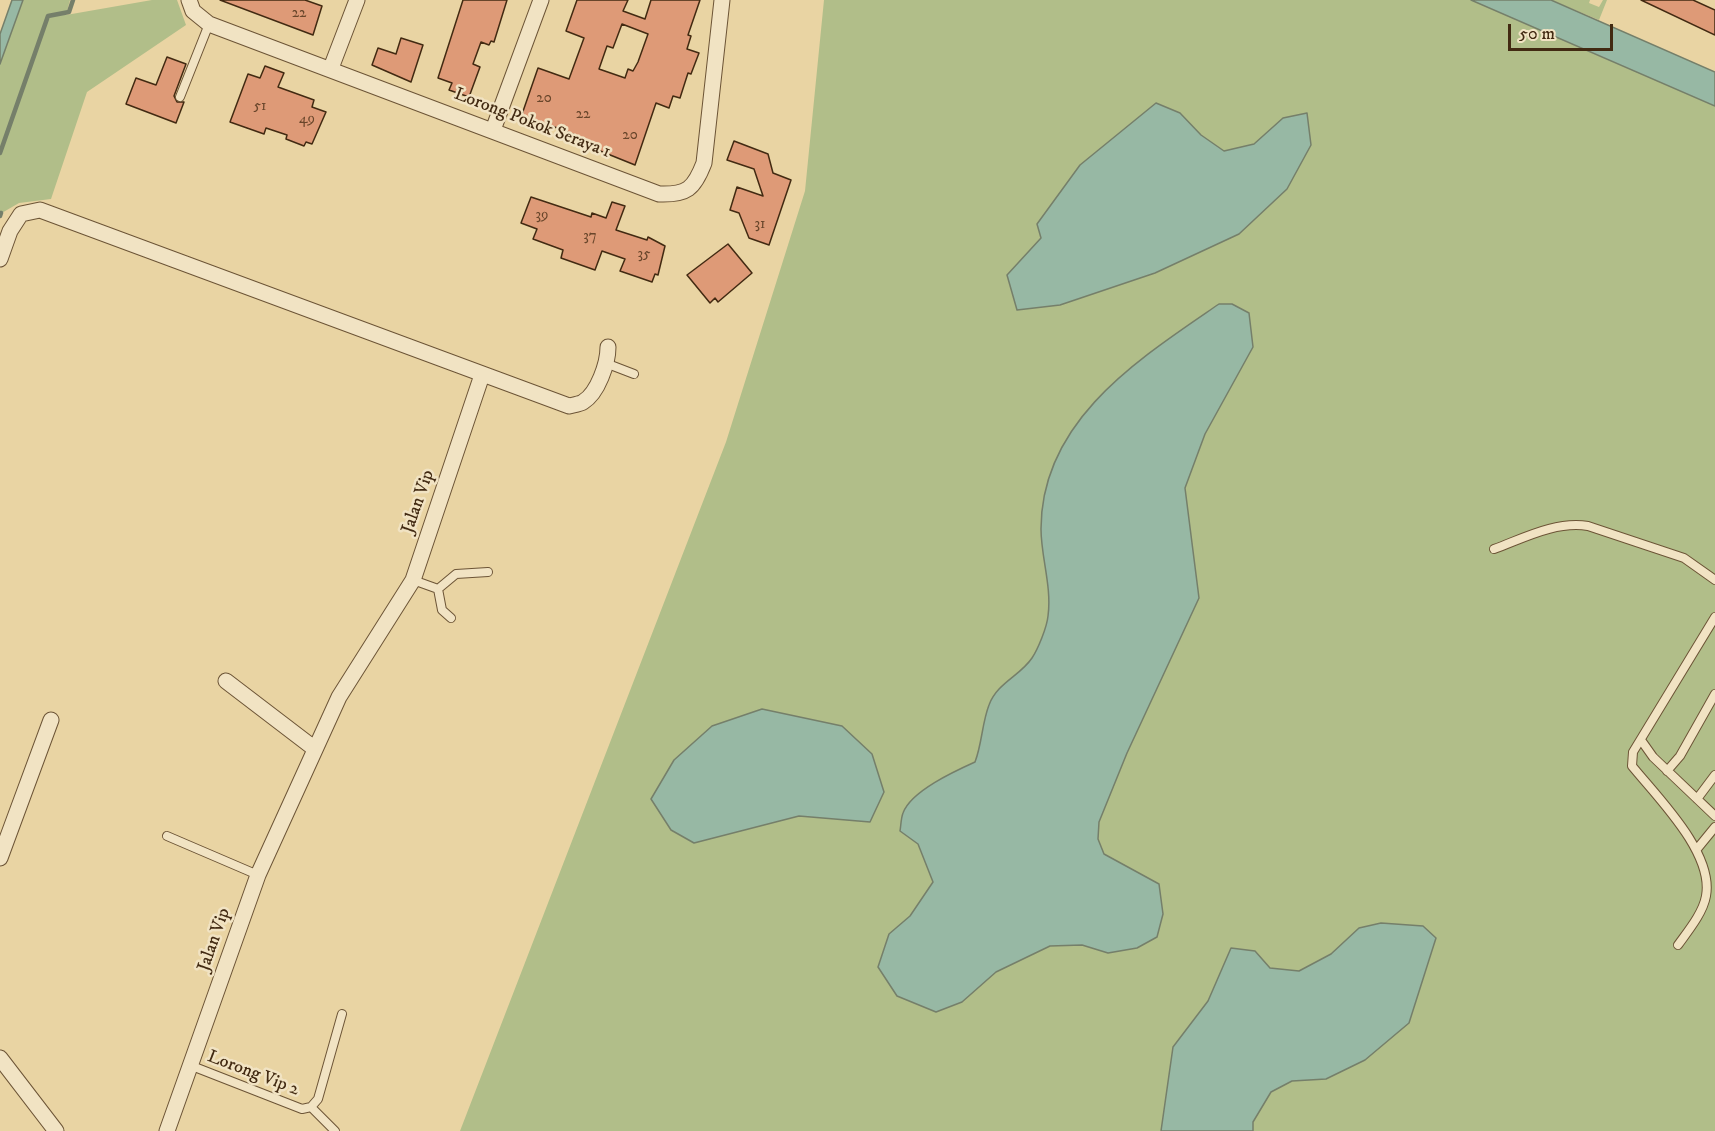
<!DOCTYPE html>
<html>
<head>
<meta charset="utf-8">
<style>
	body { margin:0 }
	#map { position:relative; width:1715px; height:1131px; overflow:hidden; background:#e9d4a3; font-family:"IM FELL DW Pica",serif }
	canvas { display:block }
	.scale { position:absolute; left:1508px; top:24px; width:105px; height:27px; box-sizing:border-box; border:3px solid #422a12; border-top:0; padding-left:8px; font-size:18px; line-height:21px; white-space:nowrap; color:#422a12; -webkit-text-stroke:4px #f1e3c3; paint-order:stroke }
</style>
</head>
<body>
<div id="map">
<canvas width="1715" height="1131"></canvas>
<div class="scale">50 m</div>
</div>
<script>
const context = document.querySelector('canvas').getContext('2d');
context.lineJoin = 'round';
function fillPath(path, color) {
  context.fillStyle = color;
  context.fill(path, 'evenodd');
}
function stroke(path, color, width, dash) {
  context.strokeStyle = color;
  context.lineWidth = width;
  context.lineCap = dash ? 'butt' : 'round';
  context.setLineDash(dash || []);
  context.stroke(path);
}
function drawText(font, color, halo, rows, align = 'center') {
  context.font = font + ' "IM FELL DW Pica",serif';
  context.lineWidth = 5;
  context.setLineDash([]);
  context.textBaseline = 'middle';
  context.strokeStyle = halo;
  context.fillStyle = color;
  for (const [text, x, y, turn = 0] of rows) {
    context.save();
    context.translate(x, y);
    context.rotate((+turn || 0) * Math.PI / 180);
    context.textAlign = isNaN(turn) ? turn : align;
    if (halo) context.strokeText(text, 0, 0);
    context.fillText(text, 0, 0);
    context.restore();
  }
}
fillPath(new Path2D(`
	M23,0H70L66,15L152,0H177L186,25L87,92L51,199L19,203L0,214V64Z
	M824,0H1471L1715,106V1131H460L726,442L805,191Z
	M1551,0H1590L1589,3L1599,7L1603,0H1607L1599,20Z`), '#b1be89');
const water = new Path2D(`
	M12,0H23L0,64V34Z
	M1471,0H1551L1715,72V106Z
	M1156,103L1180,113L1201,135L1224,151L1254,144L1283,118L1307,113L1311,145L1287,189L1239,234L1155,273L1060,305L1017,310L1007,275L1041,238L1037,224L1080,165Z
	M1219,304H1232L1249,313L1253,347L1205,434L1185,488L1199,598L1127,753L1099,822L1098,839L1104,854L1159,884L1163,914L1157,937L1137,948L1108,953L1082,945L1050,946L996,972L962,1002L936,1012L897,996L878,967L889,934L910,916L933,882L918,844L900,831C901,825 901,818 903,813C911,791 955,771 975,762C982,744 982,723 989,705C997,683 1020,676 1032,658C1038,649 1047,627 1048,616C1052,587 1041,557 1041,529C1041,420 1139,359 1219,304Z
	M762,709L842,726L872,754L884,792L870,822L799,816L694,843L671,830L651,799L674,760L712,726Z
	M1381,923L1423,926L1436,938L1409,1023L1365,1060L1326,1079L1292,1081L1271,1092L1253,1122V1131H1161L1173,1047L1208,1001L1231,948L1255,951L1270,968L1299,971L1331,954L1359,928Z`);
fillPath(water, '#97b8a4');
stroke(water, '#757f6a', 1.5);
stroke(new Path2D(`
	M0,153L48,16L69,12L73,0
	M0,216L1,213`), '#757f6a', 4.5);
const building = new Path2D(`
	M220,0H305L322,6L313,35Z
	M463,0H507L494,42L491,41L489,45L481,42L473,64L480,67L469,97L449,90L452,83L438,78Z
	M577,0H628L623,11L645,19L651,0H700L688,35L691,36L687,49L699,53L691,74L688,73L680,98L673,96L669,108L656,103L635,165L573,140L575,135L552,126L551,130L520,120L538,68L569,79L584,38L566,31ZM622,24L648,34L638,62L633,71L628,69L625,78L599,69L607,46L613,48Z
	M1641,0H1693L1715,10V35Z
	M401,38L423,45L411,82L372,65L378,48L396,54Z
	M167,57L186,64L174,96L177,102H184L176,123L126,104L136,78L156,85Z
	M265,66L284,73L278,87L314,100L312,107L326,112L312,144L306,142L304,146L286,139L287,135L266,128L264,134L230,122L248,74L260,78Z
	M734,141L768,154L773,173L791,180L769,245L749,238L739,213L730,210L737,187L763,196L754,169L727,160Z
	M531,197L591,217L592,213L606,218L612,202L625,206L616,230L647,240L648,237L665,246L658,275L655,274L652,282L620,271L625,259L602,251L595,270L561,258L563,250L533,239L537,229L521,223Z
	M728,244L752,273L718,302L715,298L710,303L687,275Z`);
fillPath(building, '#de9a77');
stroke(building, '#422a12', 1.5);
const service = new Path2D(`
	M180,97L209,24
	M608,364L634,374
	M1494,549C1524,538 1555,521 1588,526L1684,558L1715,580
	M413,580L438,589L442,610L451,618
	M438,589L456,574L488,572
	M1641,740L1653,757L1715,816
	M1667,771L1680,756L1715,694
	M1697,799L1715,775
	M167,836L258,875
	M1697,849L1715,827
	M1678,945C1688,931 1703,913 1706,896C1714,853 1658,798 1632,766L1633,752L1715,617
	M192,1066L302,1109L311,1107L318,1099L342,1014
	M311,1107L335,1131`);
const minor = new Path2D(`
	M189,0L193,11L209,24L659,194C687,195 694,189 704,163L722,0
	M331,68L357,0
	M493,130L541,0
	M0,259L10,231L21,214L40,210L569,406C573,405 580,404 583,402C598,393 608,363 608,347
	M226,681L315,749
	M0,858L51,720
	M0,1058L56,1131
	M167,1131L258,875L339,697L413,580L482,375`);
stroke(service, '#6c5436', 10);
stroke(minor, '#6c5436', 17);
stroke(service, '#f1e3c3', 8);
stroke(minor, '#f1e3c3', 15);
drawText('15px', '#69462b', null, [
	["22",299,14],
	["20",544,99],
	["51",260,107],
	["22",583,115],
	["49",307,120],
	["20",630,136],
	["39",542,216],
	["31",760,225],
	["37",590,237],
	["35",644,255]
]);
drawText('18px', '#422a12', '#f1e3c3', [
	["Lorong Pokok Seraya 1",532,124,21],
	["Jalan Vip",419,502,-71],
	["Jalan Vip",215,940,-71],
	["Lorong Vip 2",253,1074,21]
]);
</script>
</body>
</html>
